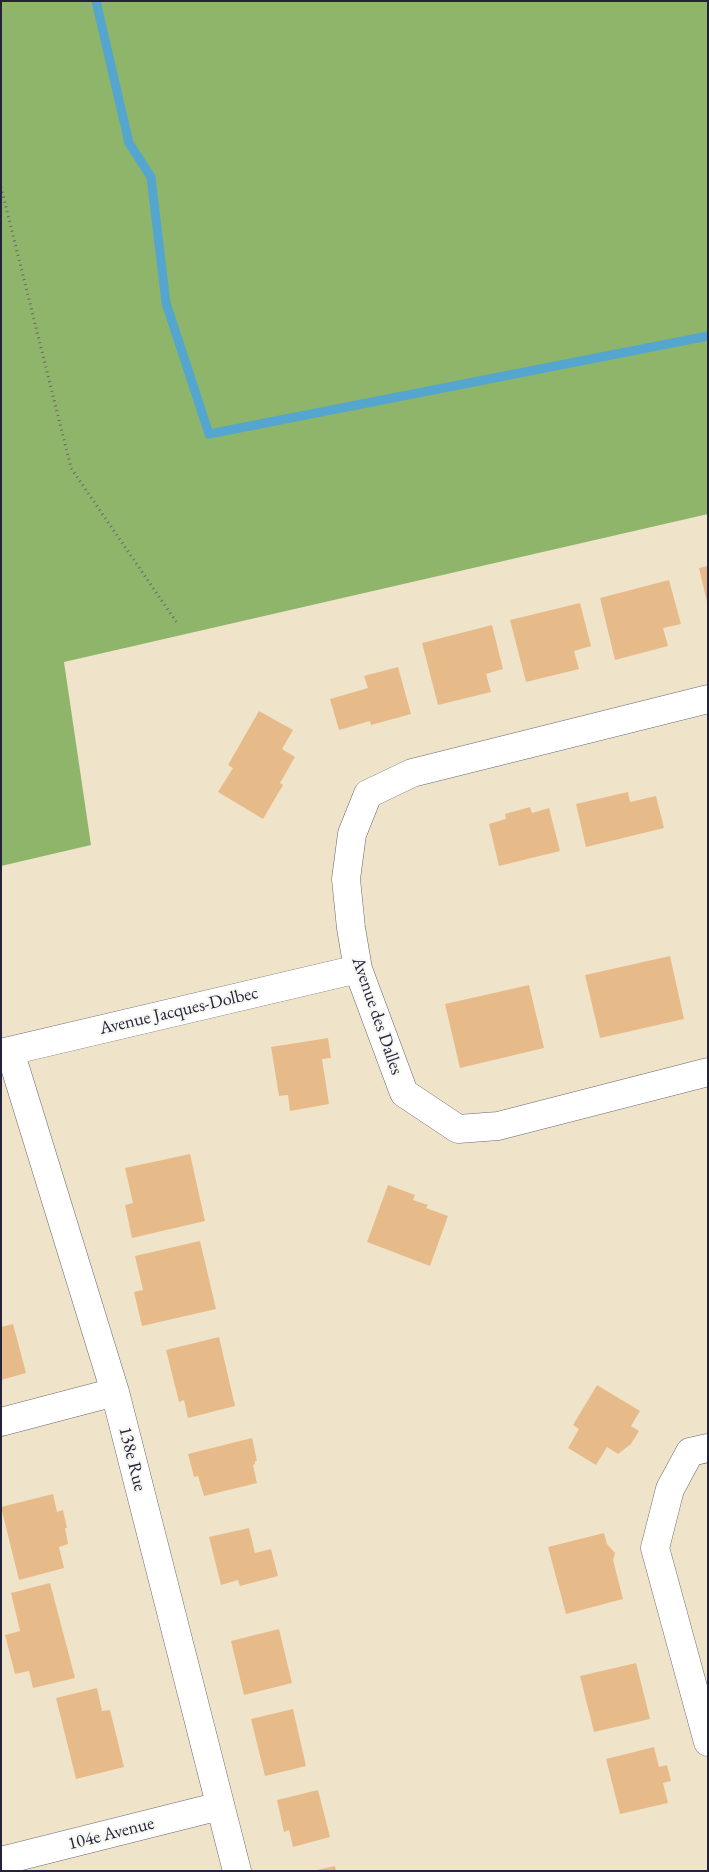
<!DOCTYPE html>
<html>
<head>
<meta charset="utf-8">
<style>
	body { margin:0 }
	#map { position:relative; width:709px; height:1872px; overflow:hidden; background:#efe4ca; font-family:"EB Garamond",serif }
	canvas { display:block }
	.frame { position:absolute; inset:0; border:2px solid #22223b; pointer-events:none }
</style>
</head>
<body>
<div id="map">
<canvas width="709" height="1872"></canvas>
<div class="frame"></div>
</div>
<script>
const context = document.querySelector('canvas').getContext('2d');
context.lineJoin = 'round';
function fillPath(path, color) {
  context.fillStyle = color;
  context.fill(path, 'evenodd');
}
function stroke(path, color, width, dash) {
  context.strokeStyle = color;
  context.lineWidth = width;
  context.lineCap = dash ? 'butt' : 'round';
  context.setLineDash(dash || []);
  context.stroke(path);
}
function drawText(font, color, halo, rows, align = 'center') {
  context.font = font + ' "EB Garamond",serif';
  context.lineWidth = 4;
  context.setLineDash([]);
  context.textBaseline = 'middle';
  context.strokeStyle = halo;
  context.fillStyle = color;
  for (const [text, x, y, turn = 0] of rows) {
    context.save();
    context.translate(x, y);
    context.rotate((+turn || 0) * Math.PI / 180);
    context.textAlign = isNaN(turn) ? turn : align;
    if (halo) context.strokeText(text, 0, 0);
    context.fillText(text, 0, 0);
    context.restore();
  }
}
fillPath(new Path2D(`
	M1,1H708V514L64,662L91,845L1,866Z`), '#8fb56b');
stroke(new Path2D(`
	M96,1L129,143L151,177L166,303L209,434L708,336`), '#54a6cf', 9);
fillPath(new Path2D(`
	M708,566V602H707L699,568Z
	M669,580L681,624L663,628L668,646L615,660L600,598Z
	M580,603L591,646L574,651L579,669L526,682L510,620Z
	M492,625L503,669L486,674L491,692L438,705L422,643Z
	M398,667L411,714L371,725L370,721L339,730L330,699L368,688L364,676Z
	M259,711L293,730L282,749L295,757L280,783L283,785L263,819L218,792L233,768L228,765Z
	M628,792L630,802L656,796L664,828L586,847L576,804Z
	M530,807L532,813L549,808L560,851L499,866L489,824L506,819L505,814Z
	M670,956L684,1019L600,1038L585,975Z
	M529,985L544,1048L460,1068L445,1004Z
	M328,1038L331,1058L322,1059L329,1104L290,1111L288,1095L279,1096L271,1047Z
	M190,1154L205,1221L132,1238L125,1205L133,1203L125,1168Z
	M388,1185L415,1195L413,1200L428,1205L426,1208L448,1216L430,1266L367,1242Z
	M200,1241L216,1309L142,1326L134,1292L143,1290L135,1256Z
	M13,1324L26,1373L1,1380V1327Z
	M219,1337L235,1406L188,1418L184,1400L179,1402L166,1350Z
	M597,1385L640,1411L631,1426L639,1431L631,1444L618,1454L607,1447L596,1465L568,1448L579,1429L573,1425Z
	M252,1438L257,1461H255V1464L253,1465L257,1483L204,1496L198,1476L194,1477L188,1454Z
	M53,1494L57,1512L63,1510L67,1528H65L68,1544L59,1547L64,1568L19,1580L1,1507Z
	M249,1528L255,1553L271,1549L278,1576L240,1586L238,1580L221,1585L209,1537Z
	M604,1533L607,1544L615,1553L613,1560L623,1599L566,1614L548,1547Z
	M50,1583L75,1678L33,1688L29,1671L15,1674L5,1635L20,1631L11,1593Z
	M279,1629L292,1683L244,1695L231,1641Z
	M636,1663L650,1719L594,1732L580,1676Z
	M97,1688L102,1711L110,1710L124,1767L76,1779L56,1698Z
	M293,1709L306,1766L265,1776L251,1719Z
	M654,1747L659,1767L667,1765L671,1781L663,1783L668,1803L620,1814L606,1759Z
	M318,1790L330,1837L293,1847L289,1830L284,1832L277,1800Z
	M335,1866L336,1871H317V1870Z`), '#e7bb89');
const minor = new Path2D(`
	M708,699L412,773L368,794L352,834L346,879L351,928L358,969L404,1093L458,1129L498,1126L708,1072
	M10,1051L115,1392L237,1871
	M1,1053L358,969
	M1,1422L115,1392
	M708,1448L690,1452L670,1489L655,1548L708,1742
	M1,1861L220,1806`);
stroke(minor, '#6a666d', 29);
stroke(new Path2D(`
	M1,187L71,468L177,623`), '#6a666d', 3, [1, 4]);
stroke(minor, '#fff', 28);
drawText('18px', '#22223b', '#f6f6f2', [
	["Avenue Jacques-Dolbec",179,1011,-13],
	["Avenue des Dalles",377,1016,71],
	["138e Rue",132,1459,76],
	["104e Avenue",111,1834,-14]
]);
</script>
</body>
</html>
